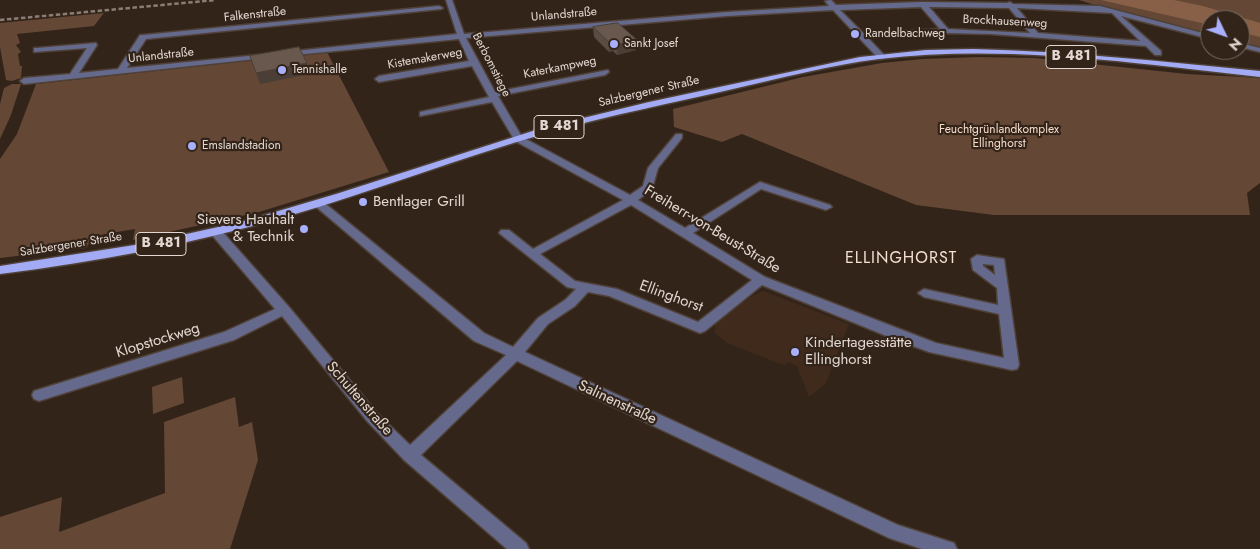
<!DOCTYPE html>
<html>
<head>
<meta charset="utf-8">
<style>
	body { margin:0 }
	#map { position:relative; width:1260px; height:549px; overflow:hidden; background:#33241a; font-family:Jost,sans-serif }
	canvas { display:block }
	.north { position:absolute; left:1200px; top:10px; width:50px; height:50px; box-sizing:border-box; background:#33241a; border:1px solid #796c63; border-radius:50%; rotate:132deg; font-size:14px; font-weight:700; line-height:20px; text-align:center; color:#e2d8d1 }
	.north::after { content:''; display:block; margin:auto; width:18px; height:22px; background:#a8b0fc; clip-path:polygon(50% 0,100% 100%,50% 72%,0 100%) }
</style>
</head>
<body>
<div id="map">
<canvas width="1260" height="549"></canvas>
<div class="north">N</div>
</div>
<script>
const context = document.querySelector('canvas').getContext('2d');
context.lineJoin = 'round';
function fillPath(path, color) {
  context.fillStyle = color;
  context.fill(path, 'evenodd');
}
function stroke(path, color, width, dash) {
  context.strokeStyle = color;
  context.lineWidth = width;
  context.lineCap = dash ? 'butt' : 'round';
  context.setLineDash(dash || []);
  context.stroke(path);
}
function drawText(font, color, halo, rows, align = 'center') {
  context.font = font + ' Jost,sans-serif';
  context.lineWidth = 4.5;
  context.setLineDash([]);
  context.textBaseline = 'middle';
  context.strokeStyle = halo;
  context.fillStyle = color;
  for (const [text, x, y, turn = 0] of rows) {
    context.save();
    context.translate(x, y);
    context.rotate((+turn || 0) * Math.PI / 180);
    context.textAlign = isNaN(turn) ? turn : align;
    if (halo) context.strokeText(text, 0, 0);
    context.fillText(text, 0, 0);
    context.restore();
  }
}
fillPath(new Path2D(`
	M831,0H946L948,2L834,4Z
	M763,291L849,324L826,383L809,397L797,366L789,362L783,365L727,343L715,333V323L720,319L752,296Z`), '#3f2a1c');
fillPath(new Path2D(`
	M1079,0H1260V48L1240,43V20H1210V36L1124,14Z
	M104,13L94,26L17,34L20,43L16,45L21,52L18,54L20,66H22L21,78L12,81L6,80L0,47V23Z
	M327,52L389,172L259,212L133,240L135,229L94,236L86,248L0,258V159L17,134L36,84Z
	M979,57L1035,58L1187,74L1260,78V183L1247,193L1250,215H994L916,205L742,134L722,142L674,127L673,109L803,77L882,63L923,59Z
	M12,84H21L11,115L0,139V104L4,88Z
	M182,377L184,403L153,414L152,387Z
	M235,397L239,427L252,422L258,460L230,549H0V517L62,497L59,532L165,493L164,422Z`), '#644734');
fillPath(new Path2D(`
	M1101,0H1174L1203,6L1260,23V37L1240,32V20H1210V25Z`), '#886047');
const minor = new Path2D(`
	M446,0H452L464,34L727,12L829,6L825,1L831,0L836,5L922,2L1007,3L1010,2L1013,4L1100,6L1210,35V39L1121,16L1161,51V55H1155L1146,46L991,34L946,33L867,37L886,57L882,59H879L833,10L727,16L466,38L495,92L608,70L609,72L605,75L498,96L522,137L630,195L643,186L648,168L676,134H682V138L658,168L652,189L638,200L685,228L760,182L830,205L832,207L826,210L761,189L693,233L765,277L936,343L1004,358L999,314L924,297L918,293L924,289L998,305L997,288L973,270L971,259L977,255L1004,259L1019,365L1017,369L1012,370L929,352L889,337L762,285L705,331L700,333L609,296L588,292L575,306L548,324L525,352L898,525L954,543L957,549H922L889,538L517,361L421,455L526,543L529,549H507L404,460L367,421L282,316L234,340L39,401L34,399L32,395L34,391L224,332L275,309L212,235L210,232L216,228L220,229L289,307L377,413L410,445L506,355L474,341L314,205L312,203L318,200L322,201L484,333L513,347L538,318L565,300L576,289L567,287L499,233L501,230H509L533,249L623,200L515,141L492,102L420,116V112L489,97L472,66L379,82L375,79L379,76L469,61L459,39L285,56L281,54L285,52L457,34ZM921,7L940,29L863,33L840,10ZM929,7L1009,8L1030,33L948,29ZM1017,8L1112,13L1140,41L1038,33ZM631,205L752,280L698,322L617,289L575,281L540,254ZM983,264L994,265L995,275L983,266Z
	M439,6L443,8L441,9L146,39L127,68L268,54L269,56L265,58L24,84L20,81L24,78L70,74L87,48L34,52V48H37L96,43L97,45L79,73L118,69L140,35H143Z
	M1240,43L1260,48V52L1240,47Z`);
const major = new Path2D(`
	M973,49C1069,51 1164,62 1260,71V77C1134,63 1006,44 879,59C830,65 782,78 733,89C672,103 611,115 551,132C461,157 375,191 285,217C192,244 96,262 0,274V266L141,244L241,222L336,194L542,128L649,102L860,57L926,50Z`);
stroke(minor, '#4f4137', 3);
stroke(major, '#4f4137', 3);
fillPath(minor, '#656a8d');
fillPath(major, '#a2abf4');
stroke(new Path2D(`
	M0,20L216,0`), '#8a7d75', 2.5, [4.5, 2.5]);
fillPath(new Path2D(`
	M593,27L636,39V50L617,55L613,51L609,52L594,37Z`), '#5a4c42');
fillPath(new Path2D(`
	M636,39V50L617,55V45Z
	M613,41V51L609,52V42Z
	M307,63L310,74L260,84L256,73Z`), '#4a3e36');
const building = new Path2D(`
	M618,23L636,39L617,45L613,41L609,42L593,27Z
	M299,47L307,63L256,73L250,56Z`);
fillPath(building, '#69584d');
stroke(building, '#4a3e36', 1);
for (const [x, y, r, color] of [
	[855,34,5,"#a8b0fc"],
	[614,44,5,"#a8b0fc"],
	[282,70,5,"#a8b0fc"],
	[192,146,5,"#a8b0fc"],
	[363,202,5,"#a8b0fc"],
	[304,229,5,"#a8b0fc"],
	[795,352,5,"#a8b0fc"]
]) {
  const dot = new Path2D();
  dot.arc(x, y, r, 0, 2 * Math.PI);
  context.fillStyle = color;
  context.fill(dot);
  stroke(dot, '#33241a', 2);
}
drawText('12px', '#e2d8d1', '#33241a', [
	["Falkenstraße",255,15,-6],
	["Unlandstraße",564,15,-5],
	["Brockhausenweg",1005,22,3],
	["Unlandstraße",161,56,-6],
	["Kistemakerweg",425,59,-10],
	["Berbomstiege",491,65,63],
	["Katerkampweg",560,68,-11],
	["Salzbergener Straße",649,92,-13],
	["Salzbergener Straße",71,245,-9]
]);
drawText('12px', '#e2d8d1', '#33241a', [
	["Randelbachweg",865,34],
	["Sankt Josef",624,44],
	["Tennishalle",292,70],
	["Emslandstadion",202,146]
], 'left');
drawText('12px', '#f6daca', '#33241a', [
	["Feuchtgrünlandkomplex",999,130],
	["Ellinghorst",999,144]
]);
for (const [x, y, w] of [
	[1071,57,50],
	[559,127,50],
	[161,244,50]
]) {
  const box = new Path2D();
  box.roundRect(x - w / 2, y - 11.5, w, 23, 4);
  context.fillStyle = '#33241a';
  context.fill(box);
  stroke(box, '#e2d8d1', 1);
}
drawText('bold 14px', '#e2d8d1', null, [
	["B 481",1071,57],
	["B 481",559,127],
	["B 481",161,244]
]);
drawText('15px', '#e2d8d1', '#33241a', [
	["Bentlager Grill",373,202],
	["Sievers Hauhalt",294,220,"right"],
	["& Technik",294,237,"right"],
	["Kindertagesstätte",805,343],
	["Ellinghorst",805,360]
], 'left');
drawText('15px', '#e2d8d1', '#33241a', [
	["Freiherr-von-Beust-Straße",712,230,31],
	["Ellinghorst",671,297,20],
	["Klopstockweg",158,341,-17],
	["Schultenstraße",359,399,49],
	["Salinenstraße",617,403,25]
]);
context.letterSpacing = '1px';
drawText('16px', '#f5e0d3', '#33241a', [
	["ELLINGHORST",901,259]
]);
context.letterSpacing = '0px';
</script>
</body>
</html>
